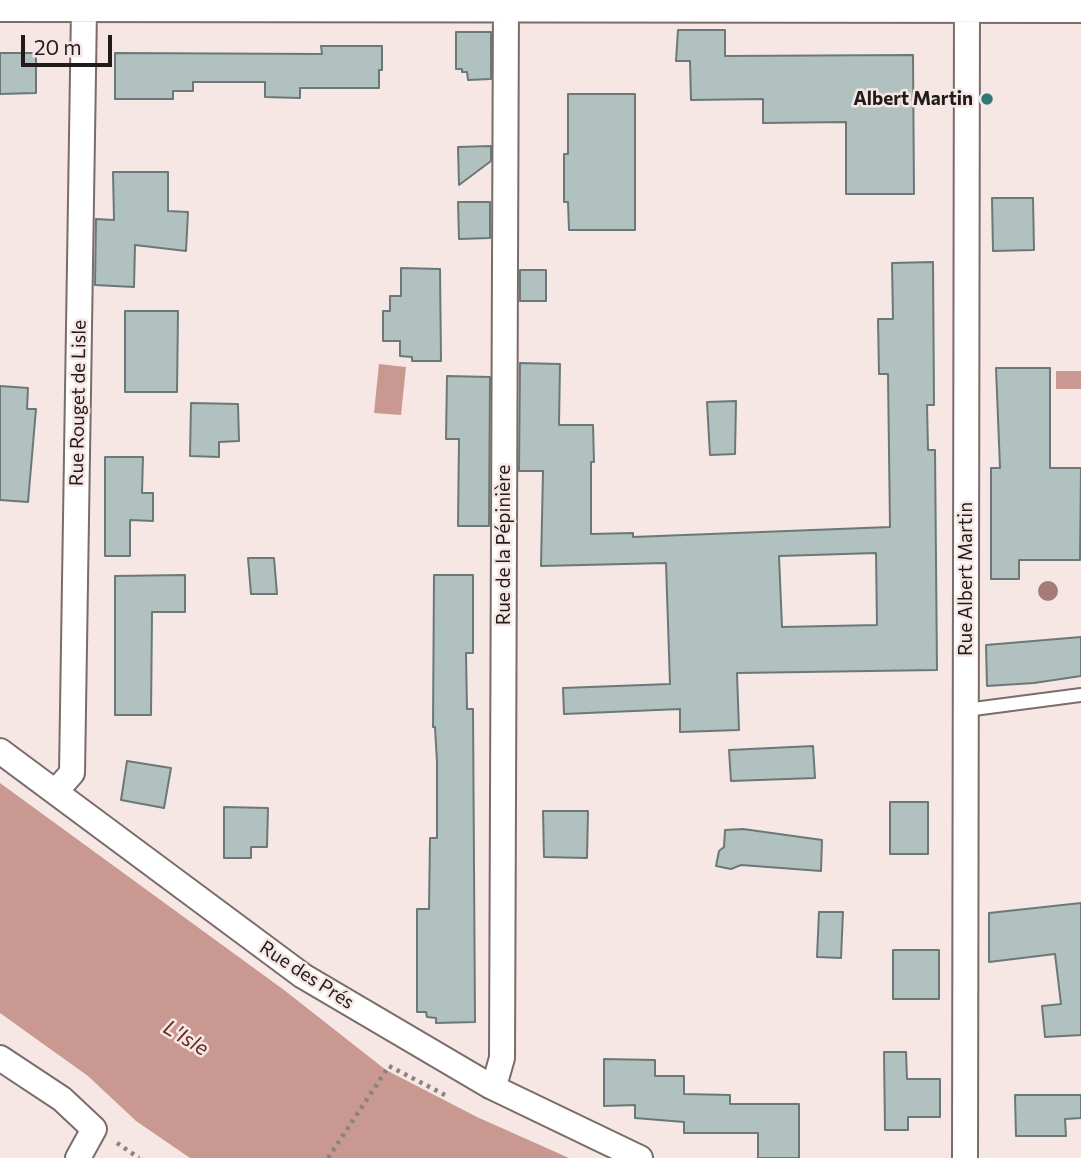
<!DOCTYPE html>
<html>
<head>
<meta charset="utf-8">
<style>
	body { margin:0 }
	#map { position:relative; width:1081px; height:1158px; overflow:hidden; background:#f6e6e4; font-family:Commissioner,sans-serif }
	canvas { display:block }
	.scale { position:absolute; left:21px; top:35px; width:91px; height:32px; box-sizing:border-box; border:4px solid #211c1b; border-top:0; padding-left:9px; font-size:21px; line-height:24px; white-space:nowrap; color:#211c1b; -webkit-text-stroke:5px #f6e6e4; paint-order:stroke }
</style>
</head>
<body>
<div id="map">
<canvas width="1081" height="1158"></canvas>
<div class="scale">20 m</div>
</div>
<script>
const context = document.querySelector('canvas').getContext('2d');
context.lineJoin = 'round';
function fillPath(path, color) {
  context.fillStyle = color;
  context.fill(path, 'evenodd');
}
function stroke(path, color, width, dash) {
  context.strokeStyle = color;
  context.lineWidth = width;
  context.lineCap = dash ? 'butt' : 'round';
  context.setLineDash(dash || []);
  context.stroke(path);
}
function drawText(font, color, halo, rows, align = 'center') {
  context.font = font + ' Commissioner,sans-serif';
  context.lineWidth = 5;
  context.setLineDash([]);
  context.textBaseline = 'middle';
  context.strokeStyle = halo;
  context.fillStyle = color;
  for (const [text, x, y, turn = 0] of rows) {
    context.save();
    context.translate(x, y);
    context.rotate((+turn || 0) * Math.PI / 180);
    context.textAlign = isNaN(turn) ? turn : align;
    if (halo) context.strokeText(text, 0, 0);
    context.fillText(text, 0, 0);
    context.restore();
  }
}
fillPath(new Path2D(`
	M379,364L406,367L401,415L374,413Z
	M1056,371H1081V389H1056Z
	M0,783L284,990L386,1070L477,1117L569,1158H190L136,1121L88,1076L0,1013Z`), '#c99991');
const building = new Path2D(`
	M678,30H725V56L913,55L914,194H846V122L763,123V99L691,100L690,61H676Z
	M456,32H491V79L468,80L467,72H462V69H456Z
	M321,46H382V70H379V88H300V98L265,97V82H193V91H173V99H115V53L322,54Z
	M0,53H36V93L0,94Z
	M568,94H635V230H569L568,202H564V154H568Z
	M491,146V161L459,185L458,147Z
	M113,172H168V211L188,212L186,251L135,245L134,287L95,285L96,219L114,220Z
	M992,198H1033L1034,250L993,251Z
	M458,202H490V238L459,239Z
	M933,262L934,405H927L928,450H935L937,670L737,673L739,730L680,732V709L564,714L563,688L670,684L666,563L541,566L543,471H519L520,363L560,364L559,425H593L594,462H591V534L633,533V537L890,527L888,374H879L878,319H893L892,263ZM876,553L877,625L782,627L779,556Z
	M401,268L440,269L441,361H412V357L400,356V341H383V311H390V296H401Z
	M520,270H546V301H520Z
	M125,311H178L177,392H125Z
	M996,368H1050V468H1081L1080,560H1019V579H991V468H1000Z
	M447,376L490,377L489,526H458L459,439H446Z
	M0,386L28,388L27,409H36L28,502L0,500Z
	M736,401L735,454L710,455L707,402Z
	M191,403L238,404L239,441L219,442V457L190,456Z
	M105,457H143L142,493H153V521L130,520V556H105Z
	M248,558H274L277,594H251Z
	M185,575V612H152L151,715H115V576Z
	M434,575H473V653H466L467,709H473L475,1022L436,1023V1018L427,1017L426,1012H417V909H429L430,838H437V762L435,727H433Z
	M1081,637V676L1034,683L987,686L986,645Z
	M813,746L815,778L731,781L729,750Z
	M127,761L171,768L164,808L121,800Z
	M890,802H928V854H890Z
	M224,807L268,808L267,847H251V858H224Z
	M543,811H588L587,858L544,857Z
	M743,829L822,840L821,871L741,865L731,869L716,866L719,851L724,847L725,830Z
	M1081,903V1035L1045,1037L1042,1006L1061,1004L1055,954L989,962V913Z
	M819,912H843L841,958L817,957Z
	M893,950H939V999H893Z
	M884,1052H906L907,1079H940V1117H908V1130H885Z
	M604,1059L655,1060V1076H684V1094L730,1095V1104H799V1158H758V1133H684V1122L635,1118V1105L604,1106Z
	M1015,1095H1081V1118L1065,1119L1066,1136H1016Z`);
fillPath(building, '#b1c1c0');
stroke(building, '#6a7978', 2);
const lane = new Path2D(`
	M966,710L1081,695`);
const street = new Path2D(`
	M0,9L1081,10
	M0,751L303,976L490,1086L640,1158
	M56,791L72,773L84,9
	M0,1058L62,1099L94,1129L78,1158
	M490,1086L496,1079L502,1058L506,0
	M965,1158L967,0`);
stroke(lane, '#7a6c6a', 16);
stroke(street, '#7a6c6a', 28);
stroke(new Path2D(`
	M117,1143L139,1158
	M328,1158L389,1066L447,1096`), '#8c8180', 4.5, [3.5, 5]);
stroke(lane, '#fff', 12);
stroke(street, '#fff', 24);
context.fillStyle = '#a57c78';
for (const [x, y] of [
	[1048,591]
]) {
  context.beginPath();
  context.arc(x, y, 10, 0, 2 * Math.PI);
  context.fill();
}
for (const [x, y, r, color] of [
	[987,99,7,"#2f7877"]
]) {
  const dot = new Path2D();
  dot.arc(x, y, r, 0, 2 * Math.PI);
  context.fillStyle = color;
  context.fill(dot);
  stroke(dot, '#f6e6e4', 2.5);
}
drawText('bold 19px', '#211c1b', '#f6e6e4', [
	["Albert Martin",973,99]
], 'right');
drawText('19px', '#211c1b', '#f6e6e4', [
	["Rue Rouget de Lisle",78,403,-89],
	["Rue de la Pépinière",504,545,-90],
	["Rue Albert Martin",966,579,-90],
	["Rue des Prés",307,975,33]
]);
drawText('italic 21px', '#672b23', '#f6e6e4', [
	["L'Isle",186,1038,31]
]);
</script>
</body>
</html>
